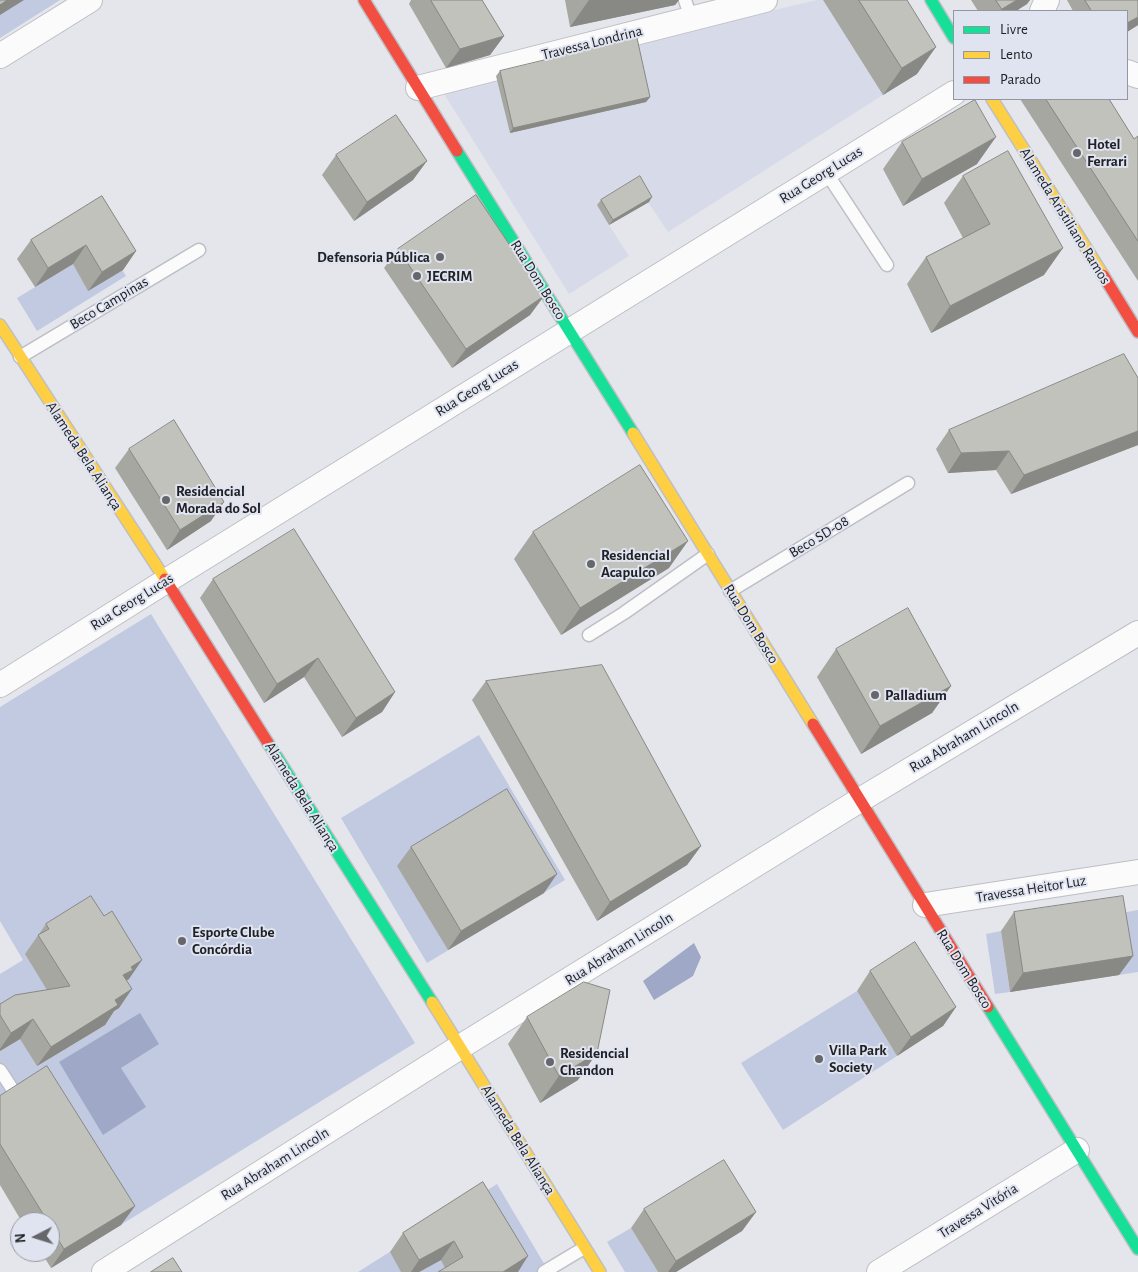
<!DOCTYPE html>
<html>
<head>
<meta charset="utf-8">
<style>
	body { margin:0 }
	#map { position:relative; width:1138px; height:1272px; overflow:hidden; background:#e4e6ec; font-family:"Alegreya Sans",sans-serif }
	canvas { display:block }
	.legend { position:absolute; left:953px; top:10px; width:175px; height:90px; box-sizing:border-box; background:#e0e4f0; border:1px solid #93969f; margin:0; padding:6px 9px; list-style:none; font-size:15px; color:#202226 }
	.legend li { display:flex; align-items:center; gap:10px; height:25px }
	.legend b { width:25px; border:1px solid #93969f }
	.north { position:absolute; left:10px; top:1212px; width:50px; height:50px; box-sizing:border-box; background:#e0e4f0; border:1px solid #93969f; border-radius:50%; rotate:265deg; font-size:14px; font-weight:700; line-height:20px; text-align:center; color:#202226 }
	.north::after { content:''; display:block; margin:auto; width:18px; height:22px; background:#65676b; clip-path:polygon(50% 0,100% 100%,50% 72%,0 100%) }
</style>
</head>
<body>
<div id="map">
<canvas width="1138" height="1272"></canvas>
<ul class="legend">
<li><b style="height:6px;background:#16e098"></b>Livre</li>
<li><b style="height:6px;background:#ffcf43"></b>Lento</li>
<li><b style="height:6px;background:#f24e42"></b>Parado</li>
</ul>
<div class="north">N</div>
</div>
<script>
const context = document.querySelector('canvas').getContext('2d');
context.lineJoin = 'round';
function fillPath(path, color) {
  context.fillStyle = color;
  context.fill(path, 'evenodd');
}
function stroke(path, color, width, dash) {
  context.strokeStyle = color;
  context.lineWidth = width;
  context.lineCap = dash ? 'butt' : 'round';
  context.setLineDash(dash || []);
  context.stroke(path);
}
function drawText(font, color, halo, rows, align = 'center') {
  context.font = font + ' "Alegreya Sans",sans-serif';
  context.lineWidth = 4;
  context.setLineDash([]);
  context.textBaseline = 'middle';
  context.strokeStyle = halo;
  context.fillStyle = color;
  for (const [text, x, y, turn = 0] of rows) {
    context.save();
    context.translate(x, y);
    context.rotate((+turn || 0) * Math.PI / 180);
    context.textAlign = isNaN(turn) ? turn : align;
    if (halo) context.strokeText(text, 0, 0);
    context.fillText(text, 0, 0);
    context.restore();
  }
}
fillPath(new Path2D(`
	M817,0H823L883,95L668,232L648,202L609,225L629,256L569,294L441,89Z`), '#d7dbe9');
fillPath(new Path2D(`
	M0,0H60L0,38Z
	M106,244L126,276L37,331L17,298Z
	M151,614L415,1043L51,1268L50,1222L0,1185V974L23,960L0,921V707Z
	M479,735L565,880L427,963L341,818Z
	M1138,910V972L1119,975L1110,915Z
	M1001,931L1010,992L995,994L986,934Z
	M857,991L897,1056L783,1130L741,1063Z
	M497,1184L549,1272H358Z
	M631,1228L658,1272H625L607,1242Z`), '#c2cae1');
fillPath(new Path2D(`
	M694,943L701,957L693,976L654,1000L643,981Z
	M140,1013L159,1044L121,1068L146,1107L103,1135L59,1062Z`), '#9fa9c7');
const lane = new Path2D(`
	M685,0L691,18
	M826,172L887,265
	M20,357L199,250
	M730,591L908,483
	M589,635L624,613L708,554
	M0,1070L11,1087
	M544,1272L584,1248`);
const street = new Path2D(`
	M1042,11L1047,0
	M0,56L90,0
	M1127,72L1138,76
	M418,88L765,0
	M0,685L166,581L954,93
	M925,905L1138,872
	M104,1272L460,1047L860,800L1138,633
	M879,1272L1077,1150`);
const fast = new Path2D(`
	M931,0L954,38
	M457,151L633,433
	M268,743L432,1002
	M988,1007L1138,1249`);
const slow = new Path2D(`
	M992,99L1103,275
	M0,325L165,579
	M633,433L813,724
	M432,1002L600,1272`);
const jam = new Path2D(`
	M364,0L457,151
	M1103,275L1138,332
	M165,579L268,743
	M813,724L988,1007`);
stroke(lane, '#bdbfc4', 15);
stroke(street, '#bdbfc4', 26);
stroke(fast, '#bdbfc4', 14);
stroke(slow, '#bdbfc4', 14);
stroke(jam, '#bdbfc4', 14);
stroke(lane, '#fbfbfc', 12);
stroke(street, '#fbfbfc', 24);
stroke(fast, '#16e098', 11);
stroke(slow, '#ffcf43', 11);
stroke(jam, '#f24e42', 11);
fillPath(new Path2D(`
	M411,0H482L504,36L490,55L446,68L409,4Z
	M565,0H679L675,5L570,27Z
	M823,0H907L917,74L883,95Z
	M971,0H1030L1027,4L1016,11H978Z
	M1067,0H1138V25L1127,32V11H1073Z
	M500,71L650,97L646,102L510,133L496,76Z
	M1020,99H1109L1134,139L1138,136V281Z
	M902,142L977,164L903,206L883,169Z
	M336,155L413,180L354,221L322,175Z
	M963,176L1044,275L931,333L907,284L926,257L963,238L944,203Z
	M102,196L136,251L123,270L88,291L73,264L35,287L17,259L31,240Z
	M601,200L649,202L609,225L597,205Z
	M398,249L544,296L530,315L452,368L384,268Z
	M1138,378V445L1011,494L996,470L948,473L936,449L949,430Z
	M129,449L211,521L167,550L115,468Z
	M533,532L669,568L561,635L514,559Z
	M213,579L395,692L382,712L342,737L304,677L264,703L200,598Z
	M836,649L951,686L932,713L861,754L817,677Z
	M486,681L701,846L687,865L597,921L472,700Z
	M411,847L544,893L448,950L397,866Z
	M1014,912L1133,956L1119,975L1010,992L1001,931Z
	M46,924L129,979L127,980L119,1008L114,1011L105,1025L37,1066L20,1039L0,1051V1004L47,990L25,954Z
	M870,971L956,1007L943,1026L897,1056L857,991Z
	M527,1017L578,1080L540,1103L508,1044Z
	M0,1096L135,1206L121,1225L51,1268L41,1252H50V1222H22L0,1185Z
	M483,1182L528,1256L445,1268L441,1260L419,1272H401L390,1252L403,1233Z
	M644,1209L756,1212L742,1231L676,1272H658L631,1228Z`), '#a7a7a2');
fillPath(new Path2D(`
	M7,0H24L0,15V5Z
	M589,0H679L675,5L570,27Z
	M1017,0H1030L1027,4L1016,11H1001L1002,9Z
	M1138,17V25L1127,32V23Z
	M504,36L490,55L446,68L460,49Z
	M936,47L917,74L883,95L902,68Z
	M650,97L646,102L510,133L513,128Z
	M996,137L977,164L903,206L922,179Z
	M427,161L413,180L354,221L367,202Z
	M652,197L649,202L609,225L613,220Z
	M86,245L73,264L35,287L48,268Z
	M1063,248L1044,275L931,333L950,306Z
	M136,251L123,270L88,291L102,272Z
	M544,296L530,315L452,368L466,349Z
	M1138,431V445L1011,494L1024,475Z
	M1009,451L996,470L948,473L961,453Z
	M224,502L211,521L167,550L180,530Z
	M688,541L669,568L561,635L580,608Z
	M318,658L304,677L264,703L277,684Z
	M951,686L932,713L861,754L880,726Z
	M395,692L382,712L342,737L356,718Z
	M701,846L687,865L597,921L610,902Z
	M557,874L544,893L448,950L461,931Z
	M1133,956L1119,975L1010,992L1023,973Z
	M142,960L129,979L124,982L123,975L131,967Z
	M132,989L119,1008L114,1011L105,1025L37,1066L51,1047L115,1000Z
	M956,1007L943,1026L897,1056L911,1037Z
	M33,1019L20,1039L0,1051V1049L11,1033Z
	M597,1053L578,1080L540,1103L559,1076Z
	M135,1206L121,1225L51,1268L64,1249Z
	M756,1212L742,1231L676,1272H668L676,1261Z
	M454,1241L441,1260L419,1272H411L419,1260Z
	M528,1256L518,1272H503Z`), '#888884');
const building = new Path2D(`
	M0,0H7L0,5Z
	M431,0H482L504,36L460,49Z
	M859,0H907L936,47L902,68Z
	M996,0H1017L1002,9Z
	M1085,0H1138V17L1127,23V11H1092Z
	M637,38L650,97L513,128L500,71Z
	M1046,99H1109L1134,139L1138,136V241Z
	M975,100L996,137L922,179L902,142Z
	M396,115L427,161L367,202L336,155Z
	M1008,151L1063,248L950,306L926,257L990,224L963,176Z
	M640,176L652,197L613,220L601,200Z
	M476,195L544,296L466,349L398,249Z
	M102,196L136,251L102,272L86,245L48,268L31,240Z
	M1124,354L1138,378V431L1024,475L1009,451L961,453L949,430Z
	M174,420L224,502L180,530L129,449Z
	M640,465L688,541L580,608L533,532Z
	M294,529L395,692L356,718L318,658L277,684L213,579Z
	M908,608L951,686L880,726L836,649Z
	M602,665L701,846L610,902L486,681Z
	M507,789L557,874L461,931L411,847Z
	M91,896L104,916L112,911L142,960L131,967L133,970L123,975L132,989L115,1000L118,1005L51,1047L33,1019L11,1033L0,1015V1004L15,995L70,986L38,935L49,929L46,924Z
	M1123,896L1133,956L1023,973L1014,912Z
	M915,942L956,1007L911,1037L870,971Z
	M584,982L610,990L597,1053L559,1076L527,1017Z
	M47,1066L135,1206L64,1249L50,1226V1222H48L0,1144V1096Z
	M724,1160L756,1212L676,1261L644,1209Z
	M483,1182L528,1256L503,1272H438L463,1257L454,1241L419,1260L403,1233Z
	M173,1258L182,1272H151Z`);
fillPath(building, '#c2c2bc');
stroke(building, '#888884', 1);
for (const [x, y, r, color] of [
	[1077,153,5,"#65676b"],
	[440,257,5,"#65676b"],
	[417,276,5,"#65676b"],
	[166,500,5,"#65676b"],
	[591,564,5,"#65676b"],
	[875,695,5,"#65676b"],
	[182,941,5,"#65676b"],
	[819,1059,5,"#65676b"],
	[550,1062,5,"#65676b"]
]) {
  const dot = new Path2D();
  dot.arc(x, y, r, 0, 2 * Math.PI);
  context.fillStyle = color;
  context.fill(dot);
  stroke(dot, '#e0e4f0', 2);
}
drawText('15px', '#202226', '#e0e4f0', [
	["Travessa Londrina",592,43,-14],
	["Rua Georg Lucas",821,175,-32],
	["Alameda Aristiliano Ramos",1065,216,58],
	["Rua Dom Bosco",538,280,58],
	["Beco Campinas",109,303,-31],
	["Rua Georg Lucas",477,388,-32],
	["Alameda Bela Aliança",84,456,57],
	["Beco SD-08",819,537,-31],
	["Rua Georg Lucas",132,602,-32],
	["Rua Dom Bosco",751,624,58],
	["Rua Abraham Lincoln",964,737,-31],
	["Alameda Bela Aliança",302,797,58],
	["Travessa Heitor Luz",1031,889,-9],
	["Rua Abraham Lincoln",619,949,-32],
	["Rua Dom Bosco",964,969,58],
	["Alameda Bela Aliança",518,1140,58],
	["Rua Abraham Lincoln",275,1164,-32],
	["Travessa Vitória",978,1211,-32]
]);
drawText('bold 15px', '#202226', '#e0e4f0', [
	["Hotel",1087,144],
	["Ferrari",1087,161],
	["Defensoria Pública",430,257,"right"],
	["JECRIM",427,276],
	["Residencial",176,491],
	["Morada do Sol",176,508],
	["Residencial",601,555],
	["Acapulco",601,572],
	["Palladium",885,695],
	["Esporte Clube",192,932],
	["Concórdia",192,949],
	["Villa Park",829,1050],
	["Society",829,1067],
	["Residencial",560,1053],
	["Chandon",560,1070]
], 'left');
</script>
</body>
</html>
